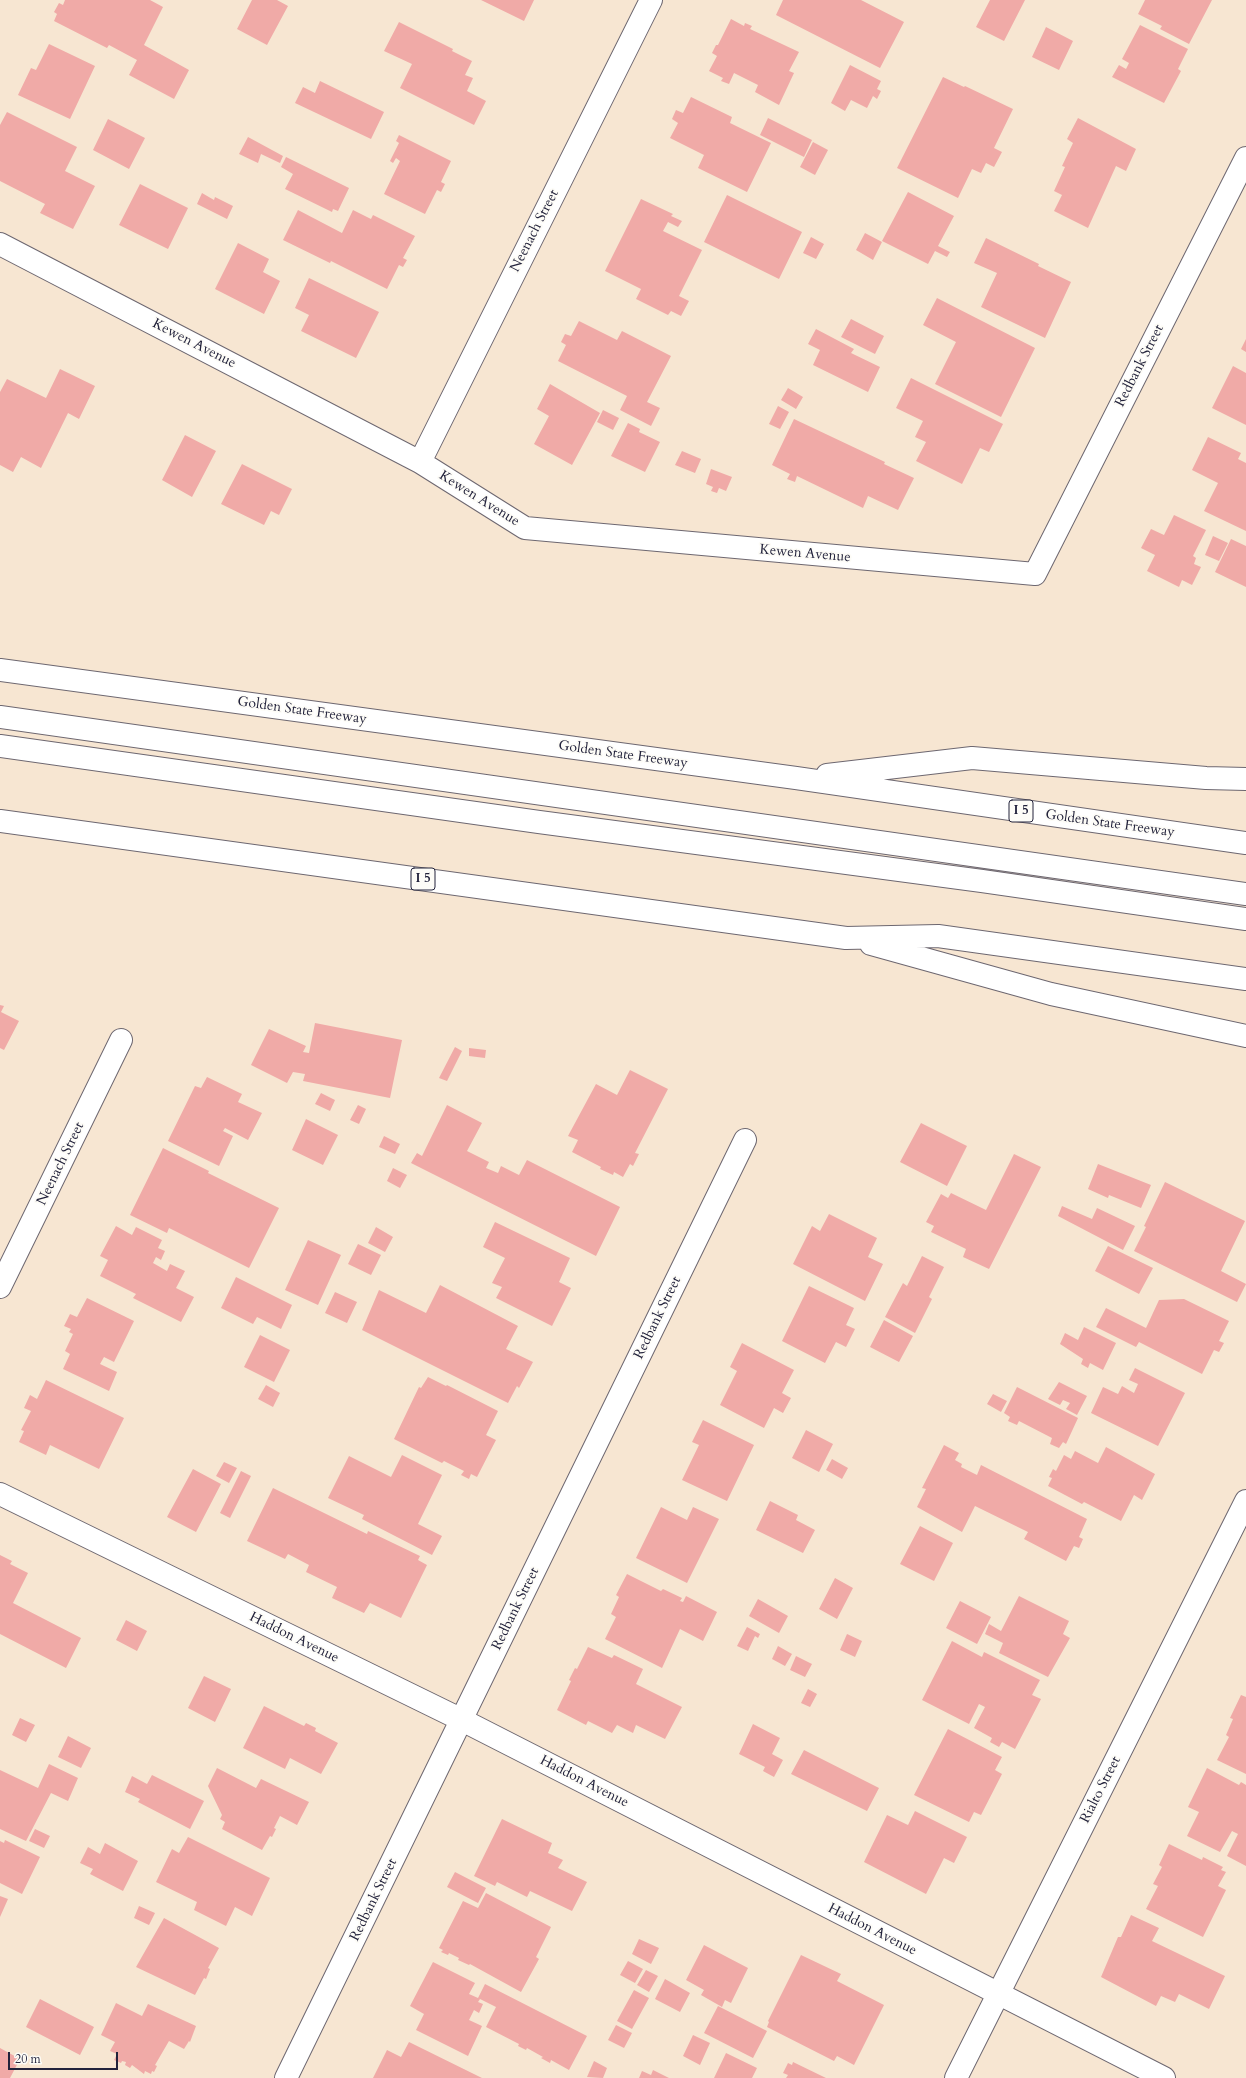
<!DOCTYPE html>
<html>
<head>
<meta charset="utf-8">
<style>
	body { margin:0 }
	#map { position:relative; width:1246px; height:2078px; overflow:hidden; background:#f7e6d2; font-family:Cardo,serif }
	canvas { display:block }
	.scale { position:absolute; left:8px; top:2052px; width:110px; height:18px; box-sizing:border-box; border:2px solid #22223b; border-top:0; padding-left:5px; font-size:12px; line-height:14px; white-space:nowrap; color:#22223b; -webkit-text-stroke:3px #fdfcf7; paint-order:stroke }
</style>
</head>
<body>
<div id="map">
<canvas width="1246" height="2078"></canvas>
<div class="scale">20 m</div>
</div>
<script>
const context = document.querySelector('canvas').getContext('2d');
context.lineJoin = 'round';
function fillPath(path, color) {
  context.fillStyle = color;
  context.fill(path, 'evenodd');
}
function stroke(path, color, width, dash) {
  context.strokeStyle = color;
  context.lineWidth = width;
  context.lineCap = dash ? 'butt' : 'round';
  context.setLineDash(dash || []);
  context.stroke(path);
}
function drawText(font, color, halo, rows, align = 'center') {
  context.font = font + ' Cardo,serif';
  context.lineWidth = 3.5;
  context.setLineDash([]);
  context.textBaseline = 'middle';
  context.strokeStyle = halo;
  context.fillStyle = color;
  for (const [text, x, y, turn = 0] of rows) {
    context.save();
    context.translate(x, y);
    context.rotate((+turn || 0) * Math.PI / 180);
    context.textAlign = isNaN(turn) ? turn : align;
    if (halo) context.strokeText(text, 0, 0);
    context.fillText(text, 0, 0);
    context.restore();
  }
}
fillPath(new Path2D(`
	M65,0H150L163,7L144,45L189,70L174,99L129,75L137,60L109,45L107,48L54,21L57,14L54,12L59,3L63,5Z
	M252,0H277L288,6L267,45L237,29Z
	M481,0H534L524,21Z
	M783,0H861L904,22L880,68L776,15Z
	M990,0H1025L1004,41L976,27Z
	M1145,0H1212L1189,44L1160,29L1162,26L1138,14Z
	M731,19L744,26L745,23L752,26L750,29L799,52L789,71L794,73L779,105L755,92L758,85L734,73L729,84L721,81L723,78L709,71L717,56L712,53L716,45H718Z
	M399,22L453,49L452,51L472,61L465,75L473,78L467,91L486,101L474,125L400,88L412,64L384,51Z
	M1140,25L1188,49L1178,69L1181,71L1164,103L1112,77L1119,65L1126,69L1129,63L1122,59Z
	M1046,27L1073,41L1059,70L1032,57Z
	M49,44L95,66L70,119L18,95L31,68L36,70Z
	M850,65L881,81L877,89L881,91L877,99L873,96L867,108L851,100L845,111L831,103Z
	M943,77L964,87L965,86L1013,109L994,148L1002,152L994,167L986,163L981,173L972,169L958,198L897,168Z
	M320,81L384,112L371,139L295,103L303,87L315,93Z
	M691,97L732,117L730,123L771,143L747,192L698,168L704,155L670,138L678,123L672,119L676,110L683,113Z
	M7,112L77,147L65,171L95,186L73,229L40,213L45,204L0,181V125Z
	M768,118L812,140L804,157L760,135Z
	M1078,118L1136,149L1126,171L1116,166L1088,228L1054,211L1062,195L1054,191L1065,167L1062,166L1073,143L1067,139Z
	M108,119L145,138L129,169L93,150Z
	M399,135L451,161L441,182L445,184L441,192L437,190L425,214L384,194L400,161L396,158L393,163L390,161L399,143L396,141Z
	M248,137L283,156L280,163L261,154L258,163L239,154Z
	M813,142L828,150L815,175L800,167Z
	M286,157L349,188L338,211L333,209L332,212L285,189L293,174L281,167Z
	M140,184L188,208L168,249L119,225Z
	M908,192L954,216L938,246L950,252L947,257L935,251L928,264L882,241Z
	M202,193L214,200L215,197L233,206L227,219L197,204Z
	M727,195L802,232L779,279L704,242Z
	M641,199L673,214L671,216L682,221L678,227L668,222L663,231L702,250L679,296L689,301L681,316L671,311L668,315L636,299L641,289L605,271Z
	M298,210L342,233L353,210L371,219L373,215L415,236L403,258L407,260L403,267L399,265L387,289L331,261L330,263L283,240Z
	M865,233L882,242L873,260L856,250Z
	M811,237L824,244L816,259L803,253Z
	M986,238L1039,264L1038,266L1071,282L1045,338L981,307L997,273L974,263Z
	M238,243L269,259L263,272L280,281L264,314L215,289Z
	M309,278L379,312L356,358L301,331L309,315L295,308Z
	M937,298L1035,348L1001,417L935,384L956,342L923,325Z
	M851,319L884,336L875,354L841,337Z
	M579,321L617,340L622,331L671,356L647,402L660,408L651,426L620,410L627,396L558,361L566,345L561,342L565,334L571,336Z
	M816,329L854,349L851,353L880,367L868,392L813,365L820,350L808,344Z
	M1246,339V352L1241,349Z
	M1233,366L1246,373V425L1212,408Z
	M60,369L95,386L79,419L68,413L41,468L21,457L13,472L0,465V392L7,379L46,398Z
	M911,378L1003,424L989,452L980,448L962,484L916,461L926,442L915,437L923,421L896,408Z
	M550,384L600,413L572,465L534,444L549,416L537,409Z
	M788,388L803,397L796,409L781,400Z
	M778,406L789,412L780,429L769,424Z
	M603,410L619,418L613,430L597,422Z
	M794,419L885,462L884,464L914,478L898,510L868,496L863,508L797,476L795,482L787,479L790,474L772,465Z
	M628,423L640,429L639,432L660,442L645,472L611,456Z
	M185,435L216,451L192,497L162,480Z
	M1208,437L1241,453L1238,459L1246,463V531L1204,511L1218,483L1192,470Z
	M682,451L701,459L695,473L675,465Z
	M242,464L292,489L279,515L271,511L264,525L221,504Z
	M711,469L732,477L726,491L719,488L717,493L711,491L713,487L706,484Z
	M1174,515L1206,530L1193,556L1196,558L1194,564L1201,567L1192,585L1182,580L1179,587L1147,571L1155,555L1141,548L1151,529L1164,535Z
	M1213,536L1228,543L1219,561L1205,555Z
	M1231,539L1246,546V587L1215,572Z
	M0,1005L4,1006L1,1012L19,1021L4,1050L0,1048Z
	M315,1023L402,1040L390,1098L303,1081L305,1074L293,1072L287,1083L251,1065L269,1029L306,1046L303,1052L309,1053Z
	M455,1047L462,1051L447,1081L439,1078Z
	M469,1048L486,1050L485,1058L469,1056Z
	M630,1070L668,1089L635,1153L639,1154L633,1166L630,1164L623,1177L614,1172L613,1175L600,1169L601,1167L572,1152L578,1140L568,1136L596,1084L617,1095Z
	M207,1077L242,1094L238,1102L262,1113L248,1140L225,1128L223,1131L233,1136L219,1166L168,1141L195,1086L201,1088Z
	M321,1093L335,1100L330,1111L315,1104Z
	M358,1105L366,1109L359,1124L350,1120Z
	M447,1105L482,1123L467,1151L489,1162L486,1168L498,1173L501,1166L519,1175L527,1160L620,1207L596,1256L411,1163L417,1153L422,1156Z
	M306,1119L338,1135L323,1165L292,1150Z
	M921,1123L967,1146L947,1186L900,1162Z
	M384,1136L400,1144L395,1154L379,1147Z
	M163,1148L209,1171L208,1173L279,1208L249,1268L169,1228L167,1233L130,1215Z
	M1014,1154L1041,1167L989,1269L963,1257L966,1249L931,1232L934,1226L926,1222L941,1194L948,1198L951,1193L986,1210Z
	M1098,1164L1151,1185L1141,1208L1109,1195L1108,1198L1088,1189Z
	M393,1168L407,1175L400,1188L387,1181Z
	M1165,1182L1245,1221L1221,1271L1246,1284L1237,1302L1134,1251L1146,1227L1144,1226Z
	M1062,1206L1092,1219L1097,1208L1135,1226L1123,1250L1058,1216Z
	M829,1214L877,1238L868,1257L883,1264L865,1301L793,1264L812,1226L820,1231Z
	M495,1222L570,1258L559,1282L571,1288L552,1326L496,1298L502,1287L492,1283L505,1258L483,1247Z
	M116,1226L132,1235L136,1227L162,1240L158,1248L165,1251L161,1260L156,1257L153,1263L167,1271L170,1264L185,1271L176,1288L194,1297L181,1322L133,1298L136,1294L100,1276L108,1260L100,1256Z
	M376,1227L393,1237L385,1252L368,1243Z
	M308,1240L341,1255L318,1305L285,1290Z
	M358,1244L381,1255L371,1275L348,1264Z
	M1108,1246L1153,1268L1139,1294L1095,1271Z
	M922,1256L944,1267L929,1297L932,1299L915,1333L885,1317L903,1283L907,1286Z
	M236,1277L292,1305L281,1329L257,1317L253,1324L221,1308Z
	M440,1285L518,1326L506,1349L533,1362L519,1388L517,1386L508,1403L362,1330L379,1290L426,1313Z
	M809,1286L854,1308L846,1325L855,1329L846,1347L836,1342L825,1363L782,1341Z
	M335,1292L357,1302L347,1323L325,1313Z
	M87,1298L134,1321L114,1362L104,1357L100,1364L117,1372L109,1391L63,1369L70,1354L65,1351L73,1334L69,1332L71,1329L64,1326L70,1314L77,1317Z
	M1184,1299L1229,1321L1219,1341L1224,1343L1219,1352L1214,1350L1202,1374L1139,1342L1136,1347L1096,1327L1106,1308L1146,1328L1159,1300Z
	M884,1320L913,1336L899,1362L870,1347Z
	M1084,1327L1116,1343L1103,1370L1090,1363L1088,1368L1081,1364L1083,1359L1060,1344L1065,1333L1078,1340Z
	M260,1335L290,1350L274,1382L244,1367Z
	M742,1343L794,1370L782,1393L791,1398L783,1413L774,1408L764,1428L720,1405L737,1371L730,1367Z
	M1135,1368L1185,1393L1158,1446L1091,1413L1103,1387L1118,1394L1122,1386L1134,1393L1138,1384L1129,1380Z
	M428,1377L446,1386L447,1385L498,1411L486,1435L496,1440L477,1477L471,1474L469,1479L461,1475L464,1471L444,1461L442,1463L394,1439L419,1387L421,1388Z
	M46,1380L124,1418L99,1469L50,1445L46,1455L19,1442L24,1431L21,1430L31,1411L24,1408L30,1395L37,1399Z
	M1059,1382L1087,1396L1077,1415L1066,1409L1070,1403L1063,1400L1060,1405L1048,1399Z
	M266,1385L280,1393L273,1407L258,1399Z
	M1017,1387L1078,1418L1066,1444L1063,1442L1059,1448L1050,1444L1052,1438L1019,1421L1017,1425L1008,1421L1010,1417L1004,1413Z
	M993,1394L1007,1401L1001,1412L987,1404Z
	M703,1420L754,1445L727,1501L682,1480L699,1445L692,1442Z
	M806,1430L833,1444L819,1472L792,1458Z
	M944,1445L959,1453L955,1460L962,1464L961,1467L977,1475L981,1465L1087,1519L1079,1537L1083,1539L1079,1548L1074,1546L1066,1561L1024,1539L1028,1532L975,1506L962,1532L917,1507L926,1489L922,1488Z
	M1106,1447L1155,1474L1142,1500L1134,1495L1121,1521L1084,1502L1082,1504L1048,1486L1052,1478L1049,1477L1053,1469L1056,1471L1064,1455L1071,1459L1075,1451L1098,1463Z
	M402,1455L442,1475L418,1524L442,1536L432,1555L362,1519L364,1515L328,1498L349,1456L391,1477Z
	M832,1459L848,1468L842,1479L826,1470Z
	M224,1462L237,1468L229,1483L216,1476Z
	M193,1469L221,1484L196,1532L167,1517Z
	M241,1471L251,1476L230,1518L220,1513Z
	M273,1488L367,1534L368,1531L420,1556L418,1560L427,1565L401,1618L370,1603L364,1613L332,1598L337,1587L306,1572L309,1565L288,1554L285,1559L247,1541Z
	M770,1501L798,1515L796,1520L815,1530L803,1553L756,1530Z
	M661,1507L687,1520L693,1507L719,1519L687,1583L636,1558Z
	M920,1526L953,1543L934,1581L900,1564Z
	M0,1555L12,1561L10,1564L28,1573L13,1603L81,1638L66,1668L0,1634Z
	M627,1574L661,1591L663,1589L682,1598L680,1601L683,1602L686,1596L717,1612L703,1641L680,1629L662,1668L605,1639L616,1617L611,1614L619,1597L616,1595Z
	M835,1578L853,1588L837,1619L819,1609Z
	M1019,1596L1069,1621L1063,1634L1070,1638L1048,1677L999,1653L1003,1643L985,1634L989,1624L1001,1631Z
	M758,1599L788,1616L779,1633L749,1616Z
	M960,1601L991,1617L977,1644L946,1628Z
	M126,1620L147,1631L137,1651L116,1640Z
	M747,1627L760,1634L758,1638L755,1636L748,1651L737,1646Z
	M847,1634L862,1641L855,1657L840,1650Z
	M952,1641L982,1657L984,1652L1040,1680L1032,1695L1041,1699L1015,1749L1002,1742L999,1747L990,1742L992,1738L974,1728L985,1707L979,1704L969,1724L922,1700Z
	M778,1646L792,1654L785,1666L772,1659Z
	M588,1647L612,1658L614,1655L643,1669L636,1684L682,1707L665,1739L636,1725L633,1733L617,1725L612,1733L588,1721L586,1725L557,1710L571,1681L569,1680L575,1668L577,1669Z
	M796,1656L812,1664L805,1677L790,1670Z
	M204,1676L231,1689L215,1722L188,1708Z
	M808,1689L817,1694L810,1707L801,1703Z
	M1241,1695L1246,1697V1774L1217,1760L1229,1737L1226,1735L1233,1719L1230,1718Z
	M264,1706L304,1726L306,1723L316,1728L315,1731L338,1743L321,1774L290,1758L285,1769L243,1748Z
	M20,1718L35,1725L26,1742L12,1735Z
	M753,1724L780,1738L772,1754L783,1760L774,1777L763,1771L765,1767L739,1754Z
	M948,1729L1002,1757L995,1770L1002,1774L981,1815L974,1812L969,1822L914,1795Z
	M68,1736L91,1748L81,1768L58,1757Z
	M804,1750L879,1788L867,1811L791,1774Z
	M49,1764L78,1778L68,1801L51,1793L26,1841L0,1829V1770L38,1788Z
	M217,1768L256,1788L261,1779L309,1802L297,1825L280,1816L274,1828L276,1829L272,1837L270,1836L262,1850L222,1829L225,1822L220,1819L222,1815L208,1786Z
	M1207,1768L1239,1785L1241,1782L1246,1785V1866L1227,1856L1238,1834L1232,1831L1220,1852L1187,1836L1199,1812L1188,1807Z
	M152,1775L204,1801L190,1829L138,1802L140,1799L125,1792L132,1776L147,1784Z
	M915,1811L967,1837L954,1863L944,1858L926,1894L864,1862L887,1815L908,1825Z
	M502,1819L552,1843L548,1853L563,1860L558,1868L587,1882L572,1911L530,1891L527,1897L497,1882L495,1886L474,1876Z
	M35,1829L50,1836L44,1848L29,1841Z
	M188,1837L270,1878L252,1916L235,1907L226,1926L194,1910L197,1902L156,1882L172,1849L179,1853Z
	M5,1840L40,1857L22,1894L0,1883V1841L4,1843Z
	M105,1843L138,1861L123,1891L90,1874L93,1869L80,1863L88,1847L100,1854Z
	M1169,1844L1202,1860L1203,1857L1223,1867L1221,1870L1226,1872L1218,1886L1226,1890L1203,1937L1146,1909L1158,1886L1153,1884L1162,1867L1159,1865Z
	M455,1872L486,1888L478,1903L447,1887Z
	M486,1893L551,1927L536,1957L539,1959L521,1992L470,1964L469,1965L458,1960L459,1958L449,1953L448,1955L441,1952L443,1950L439,1948L463,1901L478,1908Z
	M0,1896L8,1899L0,1917Z
	M139,1906L155,1913L149,1925L134,1918Z
	M1131,1915L1159,1928L1152,1941L1225,1976L1209,2009L1179,1994L1175,2002L1161,1996L1156,2006L1101,1977L1118,1937H1121Z
	M164,1918L219,1948L208,1968L210,1969L206,1979L204,1978L195,1995L136,1967Z
	M639,1939L659,1948L651,1964L632,1954Z
	M704,1945L748,1968L731,2003L725,2000L722,2007L701,1995L704,1990L686,1980Z
	M801,1955L841,1974L837,1981L884,2005L854,2065L837,2056L834,2061L767,2027L769,2022L768,2021Z
	M628,1961L643,1969L635,1983L620,1975Z
	M433,1962L475,1983L469,1994L478,1998L485,1984L587,2036L569,2070L551,2060L550,2063L541,2058L543,2057L527,2048L526,2050L518,2046L519,2044L486,2027L496,2007L480,1999L478,2002L483,2004L479,2013L474,2010L469,2020L482,2026L468,2056L416,2030L424,2014L410,2006Z
	M646,1970L658,1976L649,1992L637,1985Z
	M665,1979L690,1993L680,2012L655,1999Z
	M634,1990L649,1998L632,2029L617,2021Z
	M40,1999L94,2027L80,2055L26,2027Z
	M116,2003L142,2016L148,2004L196,2026L190,2042L189,2041L184,2049L169,2041L155,2065L157,2066L154,2072L152,2071L151,2074L145,2071L144,2074L132,2065L130,2068L125,2065L126,2062L122,2061L121,2063L114,2060L117,2054L110,2051L115,2042L101,2035Z
	M718,2006L767,2031L753,2058L704,2033Z
	M616,2025L632,2033L624,2048L608,2040Z
	M693,2035L710,2043L700,2065L683,2056Z
	M409,2042L482,2078H373L387,2050L401,2057Z
	M0,2048L20,2059L10,2078H0Z
	M726,2053L757,2068L752,2078H714Z
	M594,2061L607,2068L603,2078L587,2077Z
	M793,2062L826,2078H786L788,2075L783,2073L788,2063L792,2065Z
	M653,2070L669,2078H639L642,2071L651,2075Z`), '#f0aaa7');
const minor = new Path2D(`
	M0,244L420,462L525,528L1035,574L1246,158
	M420,462L651,0
	M0,1287L121,1040
	M0,1494L462,1720L1164,2078
	M286,2078L745,1140
	M956,2078L1246,1501`);
const highway = new Path2D(`
	M0,670L796,778L1246,843
	M0,717L1246,894
	M0,746L539,822L982,881L1246,919
	M827,775L972,758L1206,778L1246,779
	M0,821L846,938L938,936L1246,979
	M871,944L1051,994L1246,1036`);
stroke(minor, '#6d6770', 24);
stroke(highway, '#6d6770', 24);
stroke(minor, '#fff', 22);
stroke(highway, '#fff', 22);
for (const [x, y, w] of [
	[1021,811,24],
	[423,879,24]
]) {
  const box = new Path2D();
  box.roundRect(x - w / 2, y - 11, w, 22, 3);
  context.fillStyle = '#fdfcf7';
  context.fill(box);
  stroke(box, '#22223b', 1);
}
drawText('bold 13px', '#22223b', null, [
	["I 5",1021,811],
	["I 5",423,879]
]);
drawText('14px', '#22223b', '#fdfcf7', [
	["Neenach Street",535,231,-63],
	["Kewen Avenue",194,344,27],
	["Redbank Street",1140,366,-63],
	["Kewen Avenue",479,499,32],
	["Kewen Avenue",805,554,5],
	["Golden State Freeway",302,711,8],
	["Golden State Freeway",623,755,8],
	["Golden State Freeway",1110,824,8],
	["Neenach Street",61,1164,-64],
	["Redbank Street",658,1318,-64],
	["Redbank Street",516,1609,-64],
	["Haddon Avenue",294,1638,26],
	["Haddon Avenue",584,1782,27],
	["Rialto Street",1101,1790,-63],
	["Redbank Street",374,1900,-64],
	["Haddon Avenue",872,1930,27]
]);
</script>
</body>
</html>
